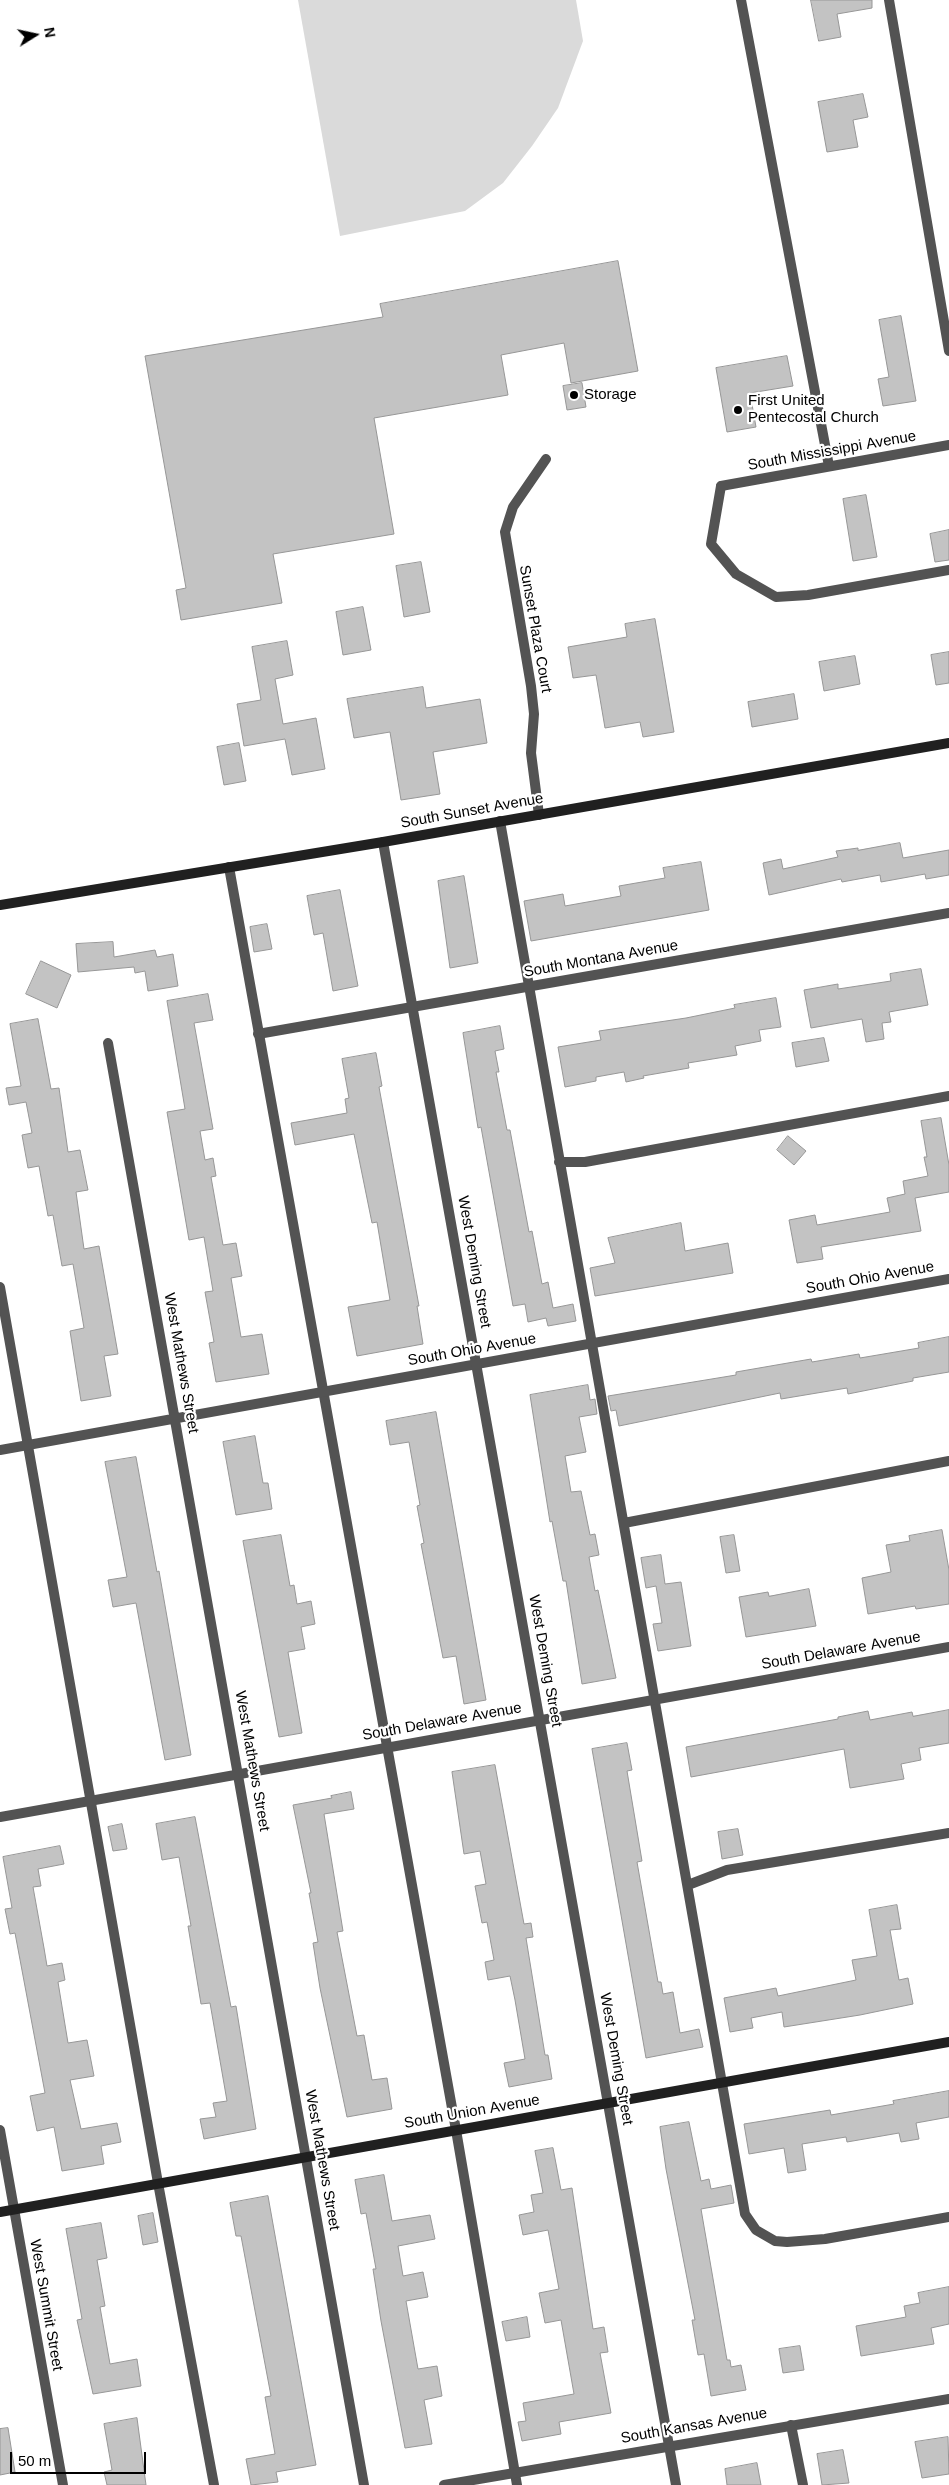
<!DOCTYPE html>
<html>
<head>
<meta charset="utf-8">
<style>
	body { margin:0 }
	#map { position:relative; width:949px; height:2485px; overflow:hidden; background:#fff; font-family:Helvetica,sans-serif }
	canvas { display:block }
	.north { position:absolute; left:10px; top:10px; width:50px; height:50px; -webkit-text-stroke:4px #fff; paint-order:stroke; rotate:80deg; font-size:14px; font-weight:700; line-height:20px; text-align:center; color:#000 }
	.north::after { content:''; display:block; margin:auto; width:18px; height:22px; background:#000; clip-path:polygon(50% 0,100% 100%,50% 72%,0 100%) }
	.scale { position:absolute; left:10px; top:2452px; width:136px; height:22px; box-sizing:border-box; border:2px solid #000; border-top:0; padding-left:6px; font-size:15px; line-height:18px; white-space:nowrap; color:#000; -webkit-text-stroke:4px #fff; paint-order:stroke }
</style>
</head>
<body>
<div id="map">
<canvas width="949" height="2485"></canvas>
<div class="north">N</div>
<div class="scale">50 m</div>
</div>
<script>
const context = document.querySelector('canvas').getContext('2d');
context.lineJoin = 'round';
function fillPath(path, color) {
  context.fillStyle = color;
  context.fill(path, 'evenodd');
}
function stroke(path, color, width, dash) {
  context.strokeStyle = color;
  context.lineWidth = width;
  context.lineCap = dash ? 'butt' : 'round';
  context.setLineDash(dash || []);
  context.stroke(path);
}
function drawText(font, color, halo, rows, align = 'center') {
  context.font = font + ' Helvetica,sans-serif';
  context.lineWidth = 4.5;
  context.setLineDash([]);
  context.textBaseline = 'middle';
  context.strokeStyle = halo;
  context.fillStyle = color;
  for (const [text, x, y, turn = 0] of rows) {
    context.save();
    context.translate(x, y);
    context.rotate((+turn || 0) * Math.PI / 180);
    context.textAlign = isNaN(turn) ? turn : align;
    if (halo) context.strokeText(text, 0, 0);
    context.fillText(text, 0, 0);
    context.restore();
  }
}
fillPath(new Path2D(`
	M298,0H576L583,41L558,108L532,146L503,183L465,211L340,236Z`), '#dadada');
const building = new Path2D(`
	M811,0H872V8L837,14L841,37L819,41Z
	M863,94L868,117L853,120L858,147L827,152L818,102Z
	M618,261L638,371L571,383L564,343L501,355L508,395L374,418L394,534L273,554L282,603L181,620L176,590L186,588L145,356L383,317L380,304Z
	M901,316L916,401L883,406L878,379L889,377L879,320Z
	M787,356L793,386L750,393L756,427L727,432L716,368Z
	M582,383L586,407L567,410L563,386Z
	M866,495L877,557L853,561L843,499Z
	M949,530V560L935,562L930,534Z
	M421,562L430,612L404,617L396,566Z
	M363,607L371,650L343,655L336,612Z
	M655,619L674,732L643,737L640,722L605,728L596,675L573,678L568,647L627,637L625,624Z
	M287,641L293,675L275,679L283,724L316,718L325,769L292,775L285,739L244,746L237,704L261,700L252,647Z
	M949,652V683L936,685L931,655Z
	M855,656L860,684L824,691L819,662Z
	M423,687L426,708L480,699L487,743L433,752L440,794L401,800L390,732L354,738L347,699Z
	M794,694L798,719L752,727L748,702Z
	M239,743L246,781L224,785L217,747Z
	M900,843L903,858L949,850V875L926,879L925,874L881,882L880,875L842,882L841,879L769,895L763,863L781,859L783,869L838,857L836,851L858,848V850Z
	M701,862L709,910L531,941L524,901L563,894L565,906L621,896L619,886L665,878L663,868Z
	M464,876L478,963L450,968L438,881Z
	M340,890L358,986L333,991L323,933L314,935L307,896Z
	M267,924L272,949L254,952L250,927Z
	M113,942L114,957L155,950L157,957L173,954L178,986L148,991L145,971L135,973L134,967L78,972L76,944Z
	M41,961L71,975L57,1008L26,994Z
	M921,969L928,1005L889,1012L891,1022L882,1023L884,1039L866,1042L862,1019L811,1028L804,990L838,984V989L891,981L890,974Z
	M208,994L213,1020L194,1023L213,1129L200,1131L205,1160L213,1158L216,1176L211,1177L223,1245L236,1243L242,1276L231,1278L241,1337L262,1334L269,1374L216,1382L209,1343L214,1342L205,1292L213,1291L204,1237L189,1240L167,1112L185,1109L167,1001Z
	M776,998L781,1027L759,1030L761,1041L735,1046L737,1055L688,1063L689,1068L643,1076L644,1078L626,1082L624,1072L596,1077V1081L565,1087L558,1047L601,1040L599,1031L686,1018L735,1008L734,1005Z
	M38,1019L51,1089L59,1088L68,1152L80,1150L88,1190L76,1192L84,1249L99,1246L118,1354L104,1356L111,1396L81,1401L70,1331L84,1328L73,1264L62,1266L53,1215L48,1216L39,1166L28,1168L22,1135L32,1133L26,1102L9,1105L6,1088L21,1086L10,1024Z
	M500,1026L504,1049L495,1051L499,1072H496L507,1130H510L529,1232L532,1231L542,1284L548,1282L553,1308L573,1304L576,1321L548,1326L546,1318L528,1322L525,1304L513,1306L481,1127L478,1128L463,1033Z
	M824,1038L829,1061L796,1067L792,1043Z
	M376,1053L382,1086L379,1087L419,1306H417L423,1344L357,1356L348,1307L390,1300L377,1222L372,1223L354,1134L295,1145L291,1123L347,1113L345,1099L349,1098L342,1059Z
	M941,1118L949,1165V1192L915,1198L921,1231L821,1247L823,1259L797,1263L789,1220L815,1215L817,1225L890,1212L887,1198L905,1194L903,1181L928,1176L924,1157H927L921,1121Z
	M788,1136L806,1151L794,1165L777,1150Z
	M681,1223L685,1251L728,1243L733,1273L595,1296L590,1268L615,1263L608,1238Z
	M949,1337V1372L913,1378V1381L848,1394L847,1388L781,1399L780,1393L619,1426L616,1410L611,1411L608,1396L736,1375V1372L811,1359L812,1362L859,1354L860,1358L919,1348L918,1343Z
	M588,1385L590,1400L595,1399L597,1414L579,1417L586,1452L565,1456L571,1492L581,1491L590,1535L595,1534L599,1555L589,1557L595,1591L598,1590L616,1678L582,1684L566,1581H563L552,1521L550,1522L530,1395Z
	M436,1412L486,1700L464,1704L456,1656L443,1658L421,1544L424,1543L417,1506L420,1505L409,1442L390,1445L386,1421Z
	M255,1436L263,1483H268L272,1509L236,1515L223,1442Z
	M136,1457L157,1572L159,1571L191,1755L165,1760L136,1603L113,1607L108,1580L127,1577L105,1462Z
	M942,1530L949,1570V1604L916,1609L915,1606L868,1614L862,1578L891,1572L886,1545L910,1541L909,1536Z
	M281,1535L290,1586L294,1585L297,1604L311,1601L315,1624L301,1627L305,1649L288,1652L302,1733L279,1737L243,1541Z
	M734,1535L740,1571L726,1573L720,1537Z
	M661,1555L665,1584L681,1582L691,1646L658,1651L653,1624L662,1623L656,1586L646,1588L641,1558Z
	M809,1589L816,1626L746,1637L739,1597L768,1592L769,1596Z
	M949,1710V1743L919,1748L921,1760L901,1764L904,1779L850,1788L844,1749L691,1777L686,1747L838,1719V1717L868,1711L870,1720L912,1712L913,1716Z
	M627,1743L632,1770L627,1771L642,1861L637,1862L658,1982H661L663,1994L673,1992L680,2033L699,2029L703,2047L646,2058L592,1749Z
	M495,1765L524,1924L531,1923L533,1937L526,1938L545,2055H548L552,2079L509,2087L504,2063L525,2059L515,2000L510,1976L488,1980L485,1962L494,1960L487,1922L482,1923L475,1886L486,1884L480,1851L464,1854L452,1772Z
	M351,1792L354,1809L324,1814L343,1931L337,1932L357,2036L364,2035L372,2080L387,2078L392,2109L347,2117L320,1988L313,1943L318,1942L309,1893H311L293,1805L332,1798L331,1796Z
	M195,1817L231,2007L236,2006L256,2129L204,2139L200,2119L216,2117L213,2103L227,2101L210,2003L201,2004L188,1926H191L179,1857L162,1860L156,1824Z
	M122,1824L127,1849L113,1851L108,1827Z
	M738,1829L743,1855L722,1859L718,1832Z
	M60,1846L64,1864L38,1869L41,1886L33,1887L44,1948L47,1966L62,1963L65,1980L58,1982L68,2043L87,2040L94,2076L70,2080L81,2129L117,2123L121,2142L101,2146L104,2164L62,2171L54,2127L37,2131L30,2096L45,2093L15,1933L10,1934L5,1909L12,1908L3,1857Z
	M897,1905L901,1929L890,1930L899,1980L908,1978L913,2004L860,2015L784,2027L782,2012L751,2018L753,2028L730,2032L724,1998L776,1988L778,1996L856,1980L852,1960L877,1956L869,1910Z
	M949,2091V2117L916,2123L919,2139L901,2142L899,2133L847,2142L846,2137L802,2144L806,2170L788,2173L784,2148L749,2154L744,2124L830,2110L831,2115L894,2104L893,2101Z
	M689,2122L701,2181L709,2179L711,2189L731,2185L734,2203L701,2209L727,2360H730L731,2367L741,2365L746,2390L711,2396L704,2354L698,2355L692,2320H695L666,2169L660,2127Z
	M553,2148L561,2190L572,2188L593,2329L604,2327L608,2352L600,2353L611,2413L559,2422L561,2434L522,2441L518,2422L526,2421L523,2403L574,2394L561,2320L545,2323L539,2293L559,2289L548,2230L523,2235L519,2215L534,2212L531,2195L543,2193L535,2151Z
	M384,2175L392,2221L430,2215L435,2239L398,2246L403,2276L423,2272L428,2297L406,2301L418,2369L437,2366L442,2396L424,2400L432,2444L405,2448L381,2321L373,2269H376L366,2213L361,2214L355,2180Z
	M268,2196L316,2465L276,2472L278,2482L251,2485L246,2459L275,2454L265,2397L271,2396L241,2236H236L230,2203Z
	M153,2213L158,2242L143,2245L138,2216Z
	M101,2223L107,2258L97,2260L105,2306L100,2307L110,2364L137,2359L141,2386L93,2394L77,2320L82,2319L66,2229Z
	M949,2287V2324L931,2328L934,2344L861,2356L856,2326L906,2317L904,2306L920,2303L918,2293Z
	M527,2317L530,2337L506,2341L502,2322Z
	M800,2346L804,2370L783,2373L779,2349Z
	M137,2418L146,2485H107L104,2472L112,2470L104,2424Z
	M8,2428L15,2472L0,2475V2429Z
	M948,2437L949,2474L922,2478L915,2442Z
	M843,2450L849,2483L822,2485L817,2454Z
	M757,2463L761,2485H727L725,2469Z`);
fillPath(building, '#c3c3c3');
stroke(building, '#979797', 1);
stroke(new Path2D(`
	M741,0L829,466
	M721,486L711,544L736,574L776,597L808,595L949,570
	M500,821L745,2214L756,2230L775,2241L787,2242L825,2239L949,2217
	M229,867L456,2130L517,2485
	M559,1162H585L949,1096
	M0,1287L158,2183L214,2485
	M624,1523L949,1461
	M688,1885L727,1870L949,1833
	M791,2425L803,2485`), '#535353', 10);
stroke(new Path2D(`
	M889,0L949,351
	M721,486L949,445
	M539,815L531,753L534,714L531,686L505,532L513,507L546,459
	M258,1034L949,913
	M108,1043L364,2485
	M0,1450L949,1279
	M0,1817L949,1647
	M0,2130L63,2485
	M444,2485L949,2399`), '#535353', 10);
stroke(new Path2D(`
	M383,842L676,2485`), '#535353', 10);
stroke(new Path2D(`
	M0,905L383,842L949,743
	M0,2212L949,2042`), '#202020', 10);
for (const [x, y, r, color] of [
	[574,395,5,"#000"],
	[738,410,5,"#000"]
]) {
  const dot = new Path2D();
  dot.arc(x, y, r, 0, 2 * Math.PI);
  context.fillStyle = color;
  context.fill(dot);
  stroke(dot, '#fff', 2);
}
drawText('15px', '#000', '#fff', [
	["Storage",584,395],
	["First United",748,401],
	["Pentecostal Church",748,418]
], 'left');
drawText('15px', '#000', '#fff', [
	["South Mississippi Avenue",832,451,-10],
	["Sunset Plaza Court",535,629,80],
	["South Sunset Avenue",472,811,-10],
	["South Montana Avenue",601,959,-10],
	["West Deming Street",474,1262,80],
	["South Ohio Avenue",870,1278,-10],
	["South Ohio Avenue",472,1350,-10],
	["West Mathews Street",181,1363,80],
	["South Delaware Avenue",841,1651,-10],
	["West Deming Street",545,1661,80],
	["South Delaware Avenue",442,1722,-10],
	["West Mathews Street",252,1761,80],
	["West Deming Street",616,2059,80],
	["South Union Avenue",472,2112,-10],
	["West Mathews Street",322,2160,80],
	["West Summit Street",46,2305,80],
	["South Kansas Avenue",694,2426,-10]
]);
</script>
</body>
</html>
